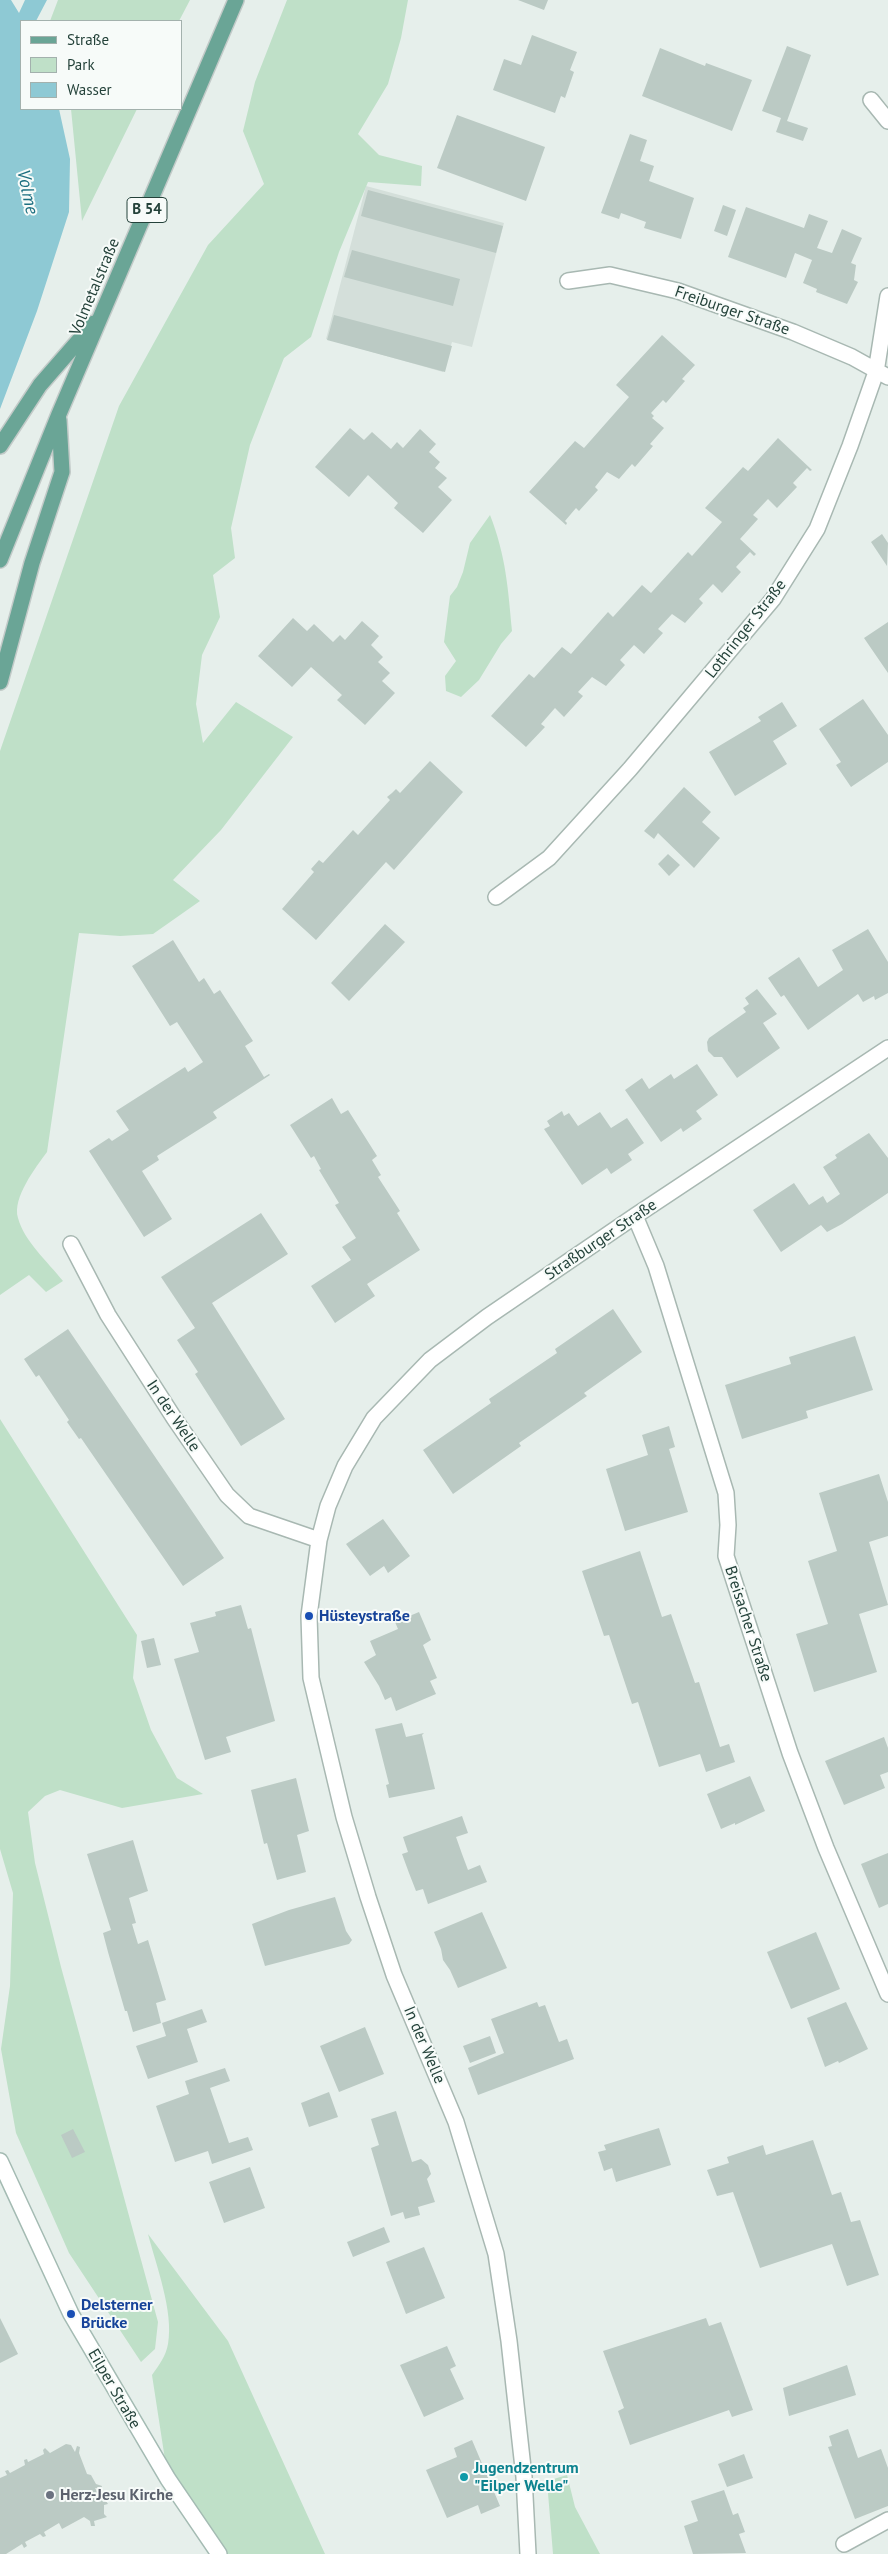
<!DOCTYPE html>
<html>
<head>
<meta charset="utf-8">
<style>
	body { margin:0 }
	#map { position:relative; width:888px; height:2554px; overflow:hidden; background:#e6efeb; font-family:"PT Sans",sans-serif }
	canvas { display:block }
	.legend { position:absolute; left:20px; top:20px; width:162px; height:90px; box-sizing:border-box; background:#f7fbf9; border:1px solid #a3b1ad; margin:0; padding:6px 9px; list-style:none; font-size:15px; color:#24423a }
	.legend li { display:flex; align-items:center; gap:10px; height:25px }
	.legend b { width:25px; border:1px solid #a3b1ad }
</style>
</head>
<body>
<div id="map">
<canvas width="888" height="2554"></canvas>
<ul class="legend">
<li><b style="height:6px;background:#6aa596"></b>Straße</li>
<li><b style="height:14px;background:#bfe0c8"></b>Park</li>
<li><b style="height:14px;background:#8ec9d4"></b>Wasser</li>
</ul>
</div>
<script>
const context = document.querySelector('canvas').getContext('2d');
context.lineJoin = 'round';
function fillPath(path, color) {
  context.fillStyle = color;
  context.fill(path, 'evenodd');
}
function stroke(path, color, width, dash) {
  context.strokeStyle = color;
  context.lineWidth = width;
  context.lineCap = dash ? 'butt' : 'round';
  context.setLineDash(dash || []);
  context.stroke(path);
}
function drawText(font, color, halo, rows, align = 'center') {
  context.font = font + ' "PT Sans",sans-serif';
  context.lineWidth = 4;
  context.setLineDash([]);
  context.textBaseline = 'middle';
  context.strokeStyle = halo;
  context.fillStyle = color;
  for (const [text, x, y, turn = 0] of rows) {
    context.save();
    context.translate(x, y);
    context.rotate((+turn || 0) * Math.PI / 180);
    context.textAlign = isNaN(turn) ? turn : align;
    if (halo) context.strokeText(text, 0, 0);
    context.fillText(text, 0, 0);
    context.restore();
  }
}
fillPath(new Path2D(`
	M366,186L504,223L472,347L452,342L443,372L326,339Z`), '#d4dfda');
fillPath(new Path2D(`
	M58,0H190L179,21H50Z
	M287,0H408L401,38L388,84L358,134L379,155L422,166L421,186L368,182L339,252L311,337L284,358L250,445L231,528L235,558L213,575L220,617L202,655L196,704L203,743L236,702L293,737L221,830L173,880L200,901L153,934L120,936L79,933L47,1152C36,1167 12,1198 18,1218C24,1241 48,1262 63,1281L46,1292L29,1275L0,1295V751L119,406L208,245L264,184L243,131L255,82Z
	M71,109H137L82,221Z
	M490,515C506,556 508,588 512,631L501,644L479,680L461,697L446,691L445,676L456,661L444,642L450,596L457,587L463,572L470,543Z
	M0,1419L137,1635L133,1678L151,1730L177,1778L203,1794L122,1808L60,1790L45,1796L28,1812L35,1863L61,1967L158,2322L155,2349L141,2362L69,2253L16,2133L1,2049L10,1986L13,1893L0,1849Z
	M148,2234L228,2341L325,2554H219L168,2479L152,2375C159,2365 166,2356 168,2344C174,2312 156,2265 148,2234Z
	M567,2475L575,2507L600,2554H553L547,2481Z`), '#bfe0c8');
fillPath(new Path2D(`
	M0,0H11L19,13L25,0H47L36,21H21V109H59L70,159L69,212L37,311L0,409Z`), '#8ec9d4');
fillPath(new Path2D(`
	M518,0H548L544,10Z
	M532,35L577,52L570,70L574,72L565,98L561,96L555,113L493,90L504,59L521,65Z
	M787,46L811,55L787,121L808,128L803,141L776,132L781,118L762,111Z
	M660,48L705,66L706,63L752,80L732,131L642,96Z
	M457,115L545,147L526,201L437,168Z
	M630,134L647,140L640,161L654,166L649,181L694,198L681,239L644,228L646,222L621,213L619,219L601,213Z
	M368,190L503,226L496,253L361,216Z
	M723,205L736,210L727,236L714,231Z
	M746,207L804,228L809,214L828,221L817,248L832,253L842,229L862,238L851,263L856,265L854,280L858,282L847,304L816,292L817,289L803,283L812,260L795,253L786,278L728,257Z
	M352,250L460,279L453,306L344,277Z
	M334,315L452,346L445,372L327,340Z
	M662,335L695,365L682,379L685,381L666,403L663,400L651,413L654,416L652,418L664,428L650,444L653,446L635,467L632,464L619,479L607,472L595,487L598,490L579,511L576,508L565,521L567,523L566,525L529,492L575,441L584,448L629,397L616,385Z
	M350,428L364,440L372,432L391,449L397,442L403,448L420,429L436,444L429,452L440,462L435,468L447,478L438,487L452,500L423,533L394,508L398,503L368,475L349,497L315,467Z
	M778,438L812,470L810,471L807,468L793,483L797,487L777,508L768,499L753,515L758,519L740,539L756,554L754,556L750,552L736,567L741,572L722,593L713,584L699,599L703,603L685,623L672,614L658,629L663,633L644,654L634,645L620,660L625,665L606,686L592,677L578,692L583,696L564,717L555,708L541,724L545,727L526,747L491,716L529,674L534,678L562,647L571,654L608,612L613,617L642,585L651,593L688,552L692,556L722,522L705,508L743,467L748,471Z
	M882,534L888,543L887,566L871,542Z
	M293,618L307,631L314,624L333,642L340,635L345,640L362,621L379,636L371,645L383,657L378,662L390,673L382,681L395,693L365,725L337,700L342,695L311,667L292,687L258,656Z
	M888,622V673L864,638Z
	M863,699L888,735V762L851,787L836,765L841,762L819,729Z
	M782,702L797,726L773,741L787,764L735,796L709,752L761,721L758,717Z
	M430,761L463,792L394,870L386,862L316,940L282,909L314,872L311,869L319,860L323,863L353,830L358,835L390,800L387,797L392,793L396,789L400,793Z
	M684,787L711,812L702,822L720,838L694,868L658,833L654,839L644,831Z
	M668,854L680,865L669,876L658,864Z
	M385,924L405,942L349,1001L331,983Z
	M868,929L888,962V993L875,1000L874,996L863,1002L858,994L808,1030L784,995L781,997L768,978L799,957L818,987L843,970L832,950Z
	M173,940L199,982L204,978L214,994L220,990L253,1041L245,1046L264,1077L269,1074L270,1075L213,1112L217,1118L157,1156L159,1160L142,1171L172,1219L144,1237L89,1151L109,1138L112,1141L129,1130L116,1111L185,1067L188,1072L203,1062L177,1022L170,1026L132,966Z
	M757,989L777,1014L763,1023L780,1048L737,1078L722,1057H714L708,1051L707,1042L709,1038L746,1012L743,1008L749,1004L745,998Z
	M697,1064L718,1095L696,1111L702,1119L683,1132L681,1128L661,1142L625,1090L642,1078L649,1089L671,1074L674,1079Z
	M332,1098L341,1114L348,1110L377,1156L372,1160L381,1175L378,1177L400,1211L397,1213L420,1250L367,1284L375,1296L335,1323L311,1286L351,1260L342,1247L356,1238L335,1205L339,1203L319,1170L321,1169L314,1156L311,1158L290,1125Z
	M562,1111L564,1116L569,1113L578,1126L600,1112L611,1128L627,1118L644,1143L628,1154L632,1160L611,1174L607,1168L582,1185L544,1129L550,1126L547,1121Z
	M869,1133L888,1158V1193L842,1224L827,1232L821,1225L781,1252L753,1210L794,1183L809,1205L823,1196L827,1203L840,1194L823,1167L837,1158L835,1155Z
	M261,1213L288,1254L212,1303L285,1419L241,1446L195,1374L198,1372L177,1340L195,1328L161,1277Z
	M613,1309L642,1352L584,1393L587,1396L519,1443L521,1446L453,1494L423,1450L491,1403L489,1399L557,1353L555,1349Z
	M68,1329L224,1558L183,1586L81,1438L79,1439L67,1422L69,1420L39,1375L36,1377L24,1359Z
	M855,1336L873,1390L806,1411L808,1418L742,1439L725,1385L791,1364L789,1357Z
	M669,1426L675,1447L669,1449L688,1512L625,1531L606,1469L648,1455L642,1435Z
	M879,1474L888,1502V1536L869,1542L888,1605L859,1614L877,1672L814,1692L796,1634L828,1624L808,1561L837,1551L819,1493Z
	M383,1519L410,1556L388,1573L384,1566L370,1576L346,1544Z
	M640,1551L662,1617L671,1614L695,1683L699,1682L720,1747L729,1744L735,1762L706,1772L700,1754L659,1767L638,1702L632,1704L609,1635L604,1636L582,1571Z
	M241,1605L248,1629L251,1628L275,1721L226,1737L231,1752L205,1760L174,1659L199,1652L190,1623L216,1616L215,1612Z
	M419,1612L431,1640L423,1645L437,1678L430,1681L436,1694L396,1711L391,1697L385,1700L379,1686L364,1662L376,1655L370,1641L398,1629L395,1622Z
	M154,1638L161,1665L147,1668L141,1641Z
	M402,1723L406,1737L424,1733L422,1735L435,1789L389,1798L386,1785L389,1784L375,1729Z
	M884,1737L888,1748V1772L880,1775L885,1788L844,1805L825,1761Z
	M750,1776L765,1811L735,1825V1823L721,1829L707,1794Z
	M296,1778L309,1831L297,1835L306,1872L277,1880L267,1843L264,1844L251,1790Z
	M462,1816L468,1833L456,1837L462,1854L468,1870L480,1865L487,1882L428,1904L423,1889L416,1891L409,1873L402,1854L408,1852L403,1837Z
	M133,1840L148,1891L129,1898L136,1923L132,1924L138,1944L148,1940L166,2000L156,2003L161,2023L133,2032L127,2011H125L108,1952L103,1933L111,1930L87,1854Z
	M888,1853V1904L879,1908L861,1864Z
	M335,1897L346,1931L352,1940L349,1944L265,1966L252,1924L289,1910Z
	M482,1912L507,1968L458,1988L450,1970L443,1960L441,1949L434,1932Z
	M816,1932L840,1989L791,2009L767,1952Z
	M537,2002L539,2007L545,2005L559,2042L567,2039L574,2059L478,2095L468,2068L504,2053L491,2019Z
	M846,2002L868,2049L839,2063L838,2061L825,2067L807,2018Z
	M202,2009L207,2022L187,2029L198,2062L148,2079L136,2046L166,2036L162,2023Z
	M365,2027L384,2074L339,2092L320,2046Z
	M490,2036L496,2053L470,2063L463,2046Z
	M225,2068L230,2081L210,2088L229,2143L248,2137L253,2150L212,2164L208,2151L175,2162L156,2106L189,2094L185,2081Z
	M329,2092L338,2117L309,2127L301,2103Z
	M396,2111L412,2162L421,2159L428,2165L431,2174L427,2179L435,2202L418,2207L420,2215L405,2219L403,2212L391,2216L371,2148L379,2145L371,2119Z
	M659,2128L671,2165L616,2182L612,2168L604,2171L598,2152L606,2150L604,2145Z
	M73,2129L85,2152L72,2158L61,2135Z
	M813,2140L832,2195L841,2192L851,2222L860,2220L879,2275L847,2286L832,2244L760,2268L733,2192L717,2196L707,2170L729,2163L727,2157L763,2145L766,2155Z
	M250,2167L265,2208L224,2223L209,2182Z
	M384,2227L390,2242L353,2257L347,2242Z
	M424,2247L445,2298L406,2314L386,2262Z
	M0,2318L18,2354L0,2363Z
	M706,2318L709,2326L721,2322L753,2410L732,2417L729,2410L630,2445L618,2411L624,2408L603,2351Z
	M447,2346L456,2366L450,2369L464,2399L424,2417L400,2365Z
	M847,2365L856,2395L789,2416L783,2388Z
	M848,2429L858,2458L881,2449L888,2468V2506L855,2519L828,2447L832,2446L829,2436Z
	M472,2440L500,2506L481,2514L478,2505L447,2518L426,2470L457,2457L454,2448Z
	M66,2444L71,2445L75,2452L77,2446L80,2447L79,2453L87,2474L91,2475L96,2484L102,2486L101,2489L95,2488L103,2502L106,2501L108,2504L104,2505V2514L107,2517L94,2521L95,2526H91L90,2521L84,2517L62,2529L59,2523L44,2532L46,2536L43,2537L40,2534L25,2542L27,2546L24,2548L22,2544L6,2554H0V2478L7,2475L5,2471L8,2470L10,2473L25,2465L24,2460L27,2459L28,2462L44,2454L43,2450L45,2448L50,2453Z
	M744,2454L753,2478L727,2487L718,2464Z
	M724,2490L733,2515L738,2513L745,2532L739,2534L746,2553L693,2554L684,2526L698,2521L691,2501Z`), '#bbcac4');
const minor = new Path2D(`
	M871,100L888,121
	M568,281L610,275L678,291L793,332L852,357L888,377
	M496,897L549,858L630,769L773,599L817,529L850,446L876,372L888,296
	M635,1216L656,1266L726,1493L728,1525L726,1556L790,1753L826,1848L888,1994
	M71,1244L108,1315L174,1418L227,1495L249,1516L319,1540
	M844,2544L888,2520
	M528,2554L524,2477L509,2341L496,2254L456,2122L394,1975L368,1897L344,1817L311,1678L309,1616L319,1540L328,1506L345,1466L374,1418L430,1360L487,1317L635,1216L888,1048`);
const secondary = new Path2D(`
	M0,2161L71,2314L168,2479L219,2554`);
const primary = new Path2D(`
	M0,446L40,385L94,323
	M0,560L59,414L236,0
	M0,682L32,563L62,472L59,420`);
stroke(minor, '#a8b8b2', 18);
stroke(secondary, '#a4bbb3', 18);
stroke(primary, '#c2cac8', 18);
stroke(minor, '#fff', 15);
stroke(secondary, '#fff', 15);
stroke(primary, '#6aa596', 15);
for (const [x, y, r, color] of [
	[309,1616,5,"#1a4fb4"],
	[71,2314,5,"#1a4fb4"],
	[464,2477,5,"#0f9aa8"],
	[50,2495,5,"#6b7280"]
]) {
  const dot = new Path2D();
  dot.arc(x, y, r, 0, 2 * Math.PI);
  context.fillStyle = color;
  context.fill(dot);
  stroke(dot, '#f7fbf9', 2);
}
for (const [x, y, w] of [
	[147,210,40]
]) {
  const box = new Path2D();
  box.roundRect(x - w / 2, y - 12.5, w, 25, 4);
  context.fillStyle = '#f7fbf9';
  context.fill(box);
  stroke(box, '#24423a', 1);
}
drawText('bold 15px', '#24423a', null, [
	["B 54",147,210]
]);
drawText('16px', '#24423a', '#f7fbf9', [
	["Volmetalstraße",95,287,-67],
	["Freiburger Straße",732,311,19],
	["Lothringer Straße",746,629,-52],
	["Straßburger Straße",601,1240,-34],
	["In der Welle",173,1416,56],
	["Breisacher Straße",748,1624,72],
	["In der Welle",424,2045,67],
	["Eilper Straße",114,2389,60]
]);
drawText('bold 16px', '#164399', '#f7fbf9', [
	["Hüsteystraße",319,1616],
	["Delsterner",81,2305],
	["Brücke",81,2323]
], 'left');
drawText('bold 16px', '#0d838f', '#f7fbf9', [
	["Jugendzentrum",474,2468],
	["\"Eilper Welle\"",474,2486]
], 'left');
drawText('bold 16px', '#5b616d', '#f7fbf9', [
	["Herz-Jesu Kirche",60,2495]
], 'left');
drawText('italic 18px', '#1c6f80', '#f7fbf9', [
	["Volme",27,192,78]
]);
</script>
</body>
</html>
